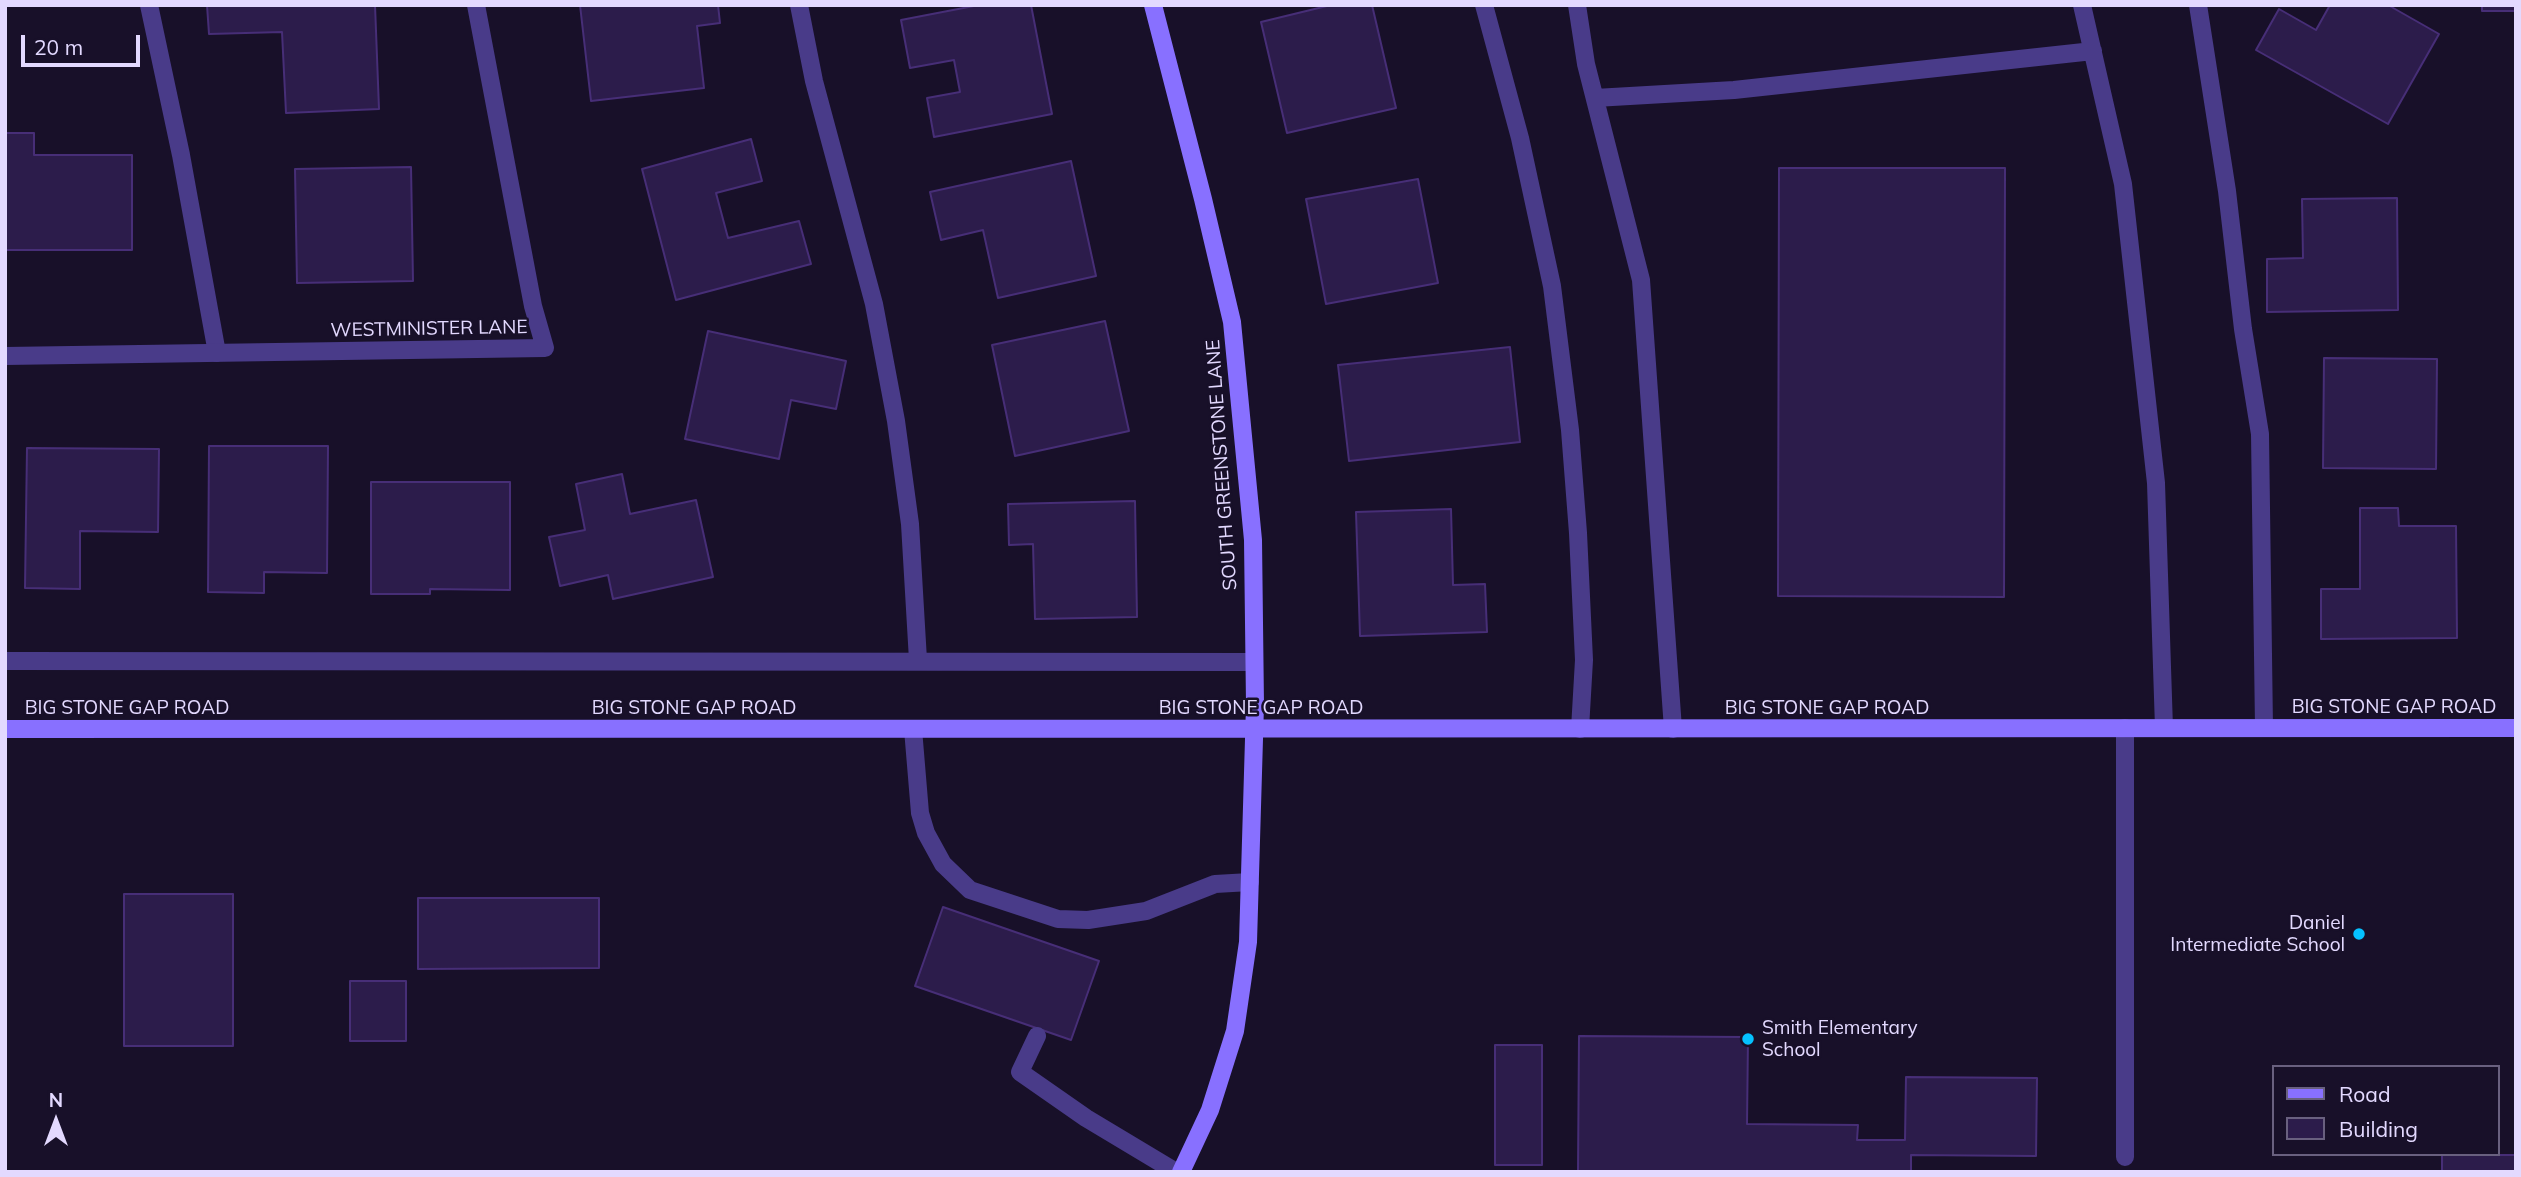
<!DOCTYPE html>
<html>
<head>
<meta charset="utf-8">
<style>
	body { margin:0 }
	#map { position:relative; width:2521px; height:1177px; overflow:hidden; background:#181029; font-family:Mulish,sans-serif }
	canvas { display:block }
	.frame { position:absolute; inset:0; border:7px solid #e3d9ff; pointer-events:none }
	.legend { position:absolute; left:2272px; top:1065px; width:228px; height:91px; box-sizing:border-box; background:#181029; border:2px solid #69607f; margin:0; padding:9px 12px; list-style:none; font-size:21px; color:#e3d9ff }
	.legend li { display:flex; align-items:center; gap:14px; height:35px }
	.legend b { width:35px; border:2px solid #69607f }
	.north { position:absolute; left:21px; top:1086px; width:70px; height:70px; -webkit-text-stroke:5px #181029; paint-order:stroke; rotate:0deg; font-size:19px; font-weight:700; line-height:28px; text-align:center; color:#e3d9ff }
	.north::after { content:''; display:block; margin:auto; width:24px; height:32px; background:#e3d9ff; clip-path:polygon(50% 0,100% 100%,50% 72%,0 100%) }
	.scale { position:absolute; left:21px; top:35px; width:119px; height:32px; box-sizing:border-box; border:4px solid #e3d9ff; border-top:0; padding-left:9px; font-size:21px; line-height:24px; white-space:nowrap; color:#e3d9ff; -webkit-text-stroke:5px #181029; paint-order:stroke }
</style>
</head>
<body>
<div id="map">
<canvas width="2521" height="1177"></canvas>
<div class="frame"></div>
<ul class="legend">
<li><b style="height:9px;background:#8870ff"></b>Road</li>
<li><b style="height:19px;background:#2c1c4b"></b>Building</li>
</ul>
<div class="north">N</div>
<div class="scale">20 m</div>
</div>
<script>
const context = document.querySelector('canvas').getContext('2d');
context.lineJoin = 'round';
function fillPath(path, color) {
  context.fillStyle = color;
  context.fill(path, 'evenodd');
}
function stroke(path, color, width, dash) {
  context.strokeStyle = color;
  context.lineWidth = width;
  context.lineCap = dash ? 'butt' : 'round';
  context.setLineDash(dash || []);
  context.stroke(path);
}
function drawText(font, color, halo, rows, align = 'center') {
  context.font = font + ' Mulish,sans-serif';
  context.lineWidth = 5;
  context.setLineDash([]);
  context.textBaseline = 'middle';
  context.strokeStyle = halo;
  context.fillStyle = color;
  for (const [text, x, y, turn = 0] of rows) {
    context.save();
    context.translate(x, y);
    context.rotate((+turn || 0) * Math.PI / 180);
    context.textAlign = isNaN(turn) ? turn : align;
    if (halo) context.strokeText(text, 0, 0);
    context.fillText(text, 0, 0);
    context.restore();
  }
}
const building = new Path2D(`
	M207,5H375L379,109L286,113L282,32L209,34Z
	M580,5H718L720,23L697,26L704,88L591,101Z
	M979,5H1031L1052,114L934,137L927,98L960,92L954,60L910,68L901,20Z
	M1331,5H1372L1396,108L1287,133L1261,22Z
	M2330,5H2388L2439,34L2388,124L2256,50L2279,9L2316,30Z
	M2482,5H2516V11H2482Z
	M5,133H34V155H132V250H5Z
	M751,139L762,181L716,193L728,238L799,221L811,264L676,300L642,169Z
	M1071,161L1096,276L998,298L983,230L941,240L930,192Z
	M411,167L413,281L297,283L295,169Z
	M1779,168H2005L2004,597L1778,596Z
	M1418,179L1438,283L1326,304L1306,199Z
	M2397,198L2398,310L2267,312V259L2303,258L2302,199Z
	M1105,321L1129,431L1015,456L992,345Z
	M708,331L846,361L836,409L791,400L779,459L685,439Z
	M1510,347L1520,442L1349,461L1338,365Z
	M2324,358L2437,359L2436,469L2323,468Z
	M209,446H328L327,573L264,572V593L208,592Z
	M27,448L159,449L158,532L80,531V589L25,588Z
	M622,474L630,514L696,500L713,577L613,599L608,575L560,586L549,537L585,530L576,484Z
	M371,482H510V590L430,589V594H371Z
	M1135,501L1137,617L1035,619L1033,544L1009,545L1008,504Z
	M2360,508H2398L2399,526H2456L2457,638L2321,639V589H2360Z
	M1451,509L1453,585L1485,584L1487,632L1360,636L1356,512Z
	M124,894H233V1046H124Z
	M418,898H599V968L418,969Z
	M943,907L1099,961L1071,1040L915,986Z
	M350,981H406V1041H350Z
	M1579,1036L1748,1037L1747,1124L1858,1125L1857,1140H1905L1906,1077L2037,1078L2036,1156L1911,1155V1172H1578Z
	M1495,1045H1542V1165H1495Z
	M2442,1155H2516V1172H2442Z`);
fillPath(building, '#2c1c4b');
stroke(building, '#472e77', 2);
stroke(new Path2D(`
	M149,5L181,155L217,353
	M799,5L814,81L874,304L896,421L910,524L918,660
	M1484,5L1520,138L1552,286L1570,430L1578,533L1584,660L1580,729
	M1577,5L1586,64L1641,280L1673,729
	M2082,5L2123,184L2156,483L2164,728
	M2198,5L2227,191L2243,329L2260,434L2264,728
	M1595,98L1734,90L2093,51
	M5,661L1254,662
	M2125,728V1157
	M913,729L920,813L926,833L943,864L970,890L1058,919L1088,920L1146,911L1215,884L1250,882
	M1037,1036L1020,1072L1086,1118L1176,1172`), '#493b89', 18);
stroke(new Path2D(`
	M5,356L545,348L533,306L476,5`), '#493b89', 18);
stroke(new Path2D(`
	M1153,5L1203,199L1232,322L1253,540L1255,705L1248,942L1235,1031L1210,1110L1181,1172
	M5,729L2516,728`), '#8870ff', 18);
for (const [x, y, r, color] of [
	[2359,934,7,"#05c1ff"],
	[1748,1039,7,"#05c1ff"]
]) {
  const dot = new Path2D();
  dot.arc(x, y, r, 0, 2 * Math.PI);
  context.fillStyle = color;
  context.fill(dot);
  stroke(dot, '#181029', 2.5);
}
drawText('19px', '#e3d9ff', '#181029', [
	["WESTMINISTER LANE",429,329,-1],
	["SOUTH GREENSTONE LANE",1222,465,-94],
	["BIG STONE GAP ROAD",2394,707],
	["BIG STONE GAP ROAD",127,708],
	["BIG STONE GAP ROAD",694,708],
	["BIG STONE GAP ROAD",1261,708],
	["BIG STONE GAP ROAD",1827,708]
]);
drawText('19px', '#e3d9ff', '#181029', [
	["Daniel",2345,923],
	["Intermediate School",2345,945],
	["Smith Elementary",1762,1028,"left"],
	["School",1762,1050,"left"]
], 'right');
</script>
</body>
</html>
